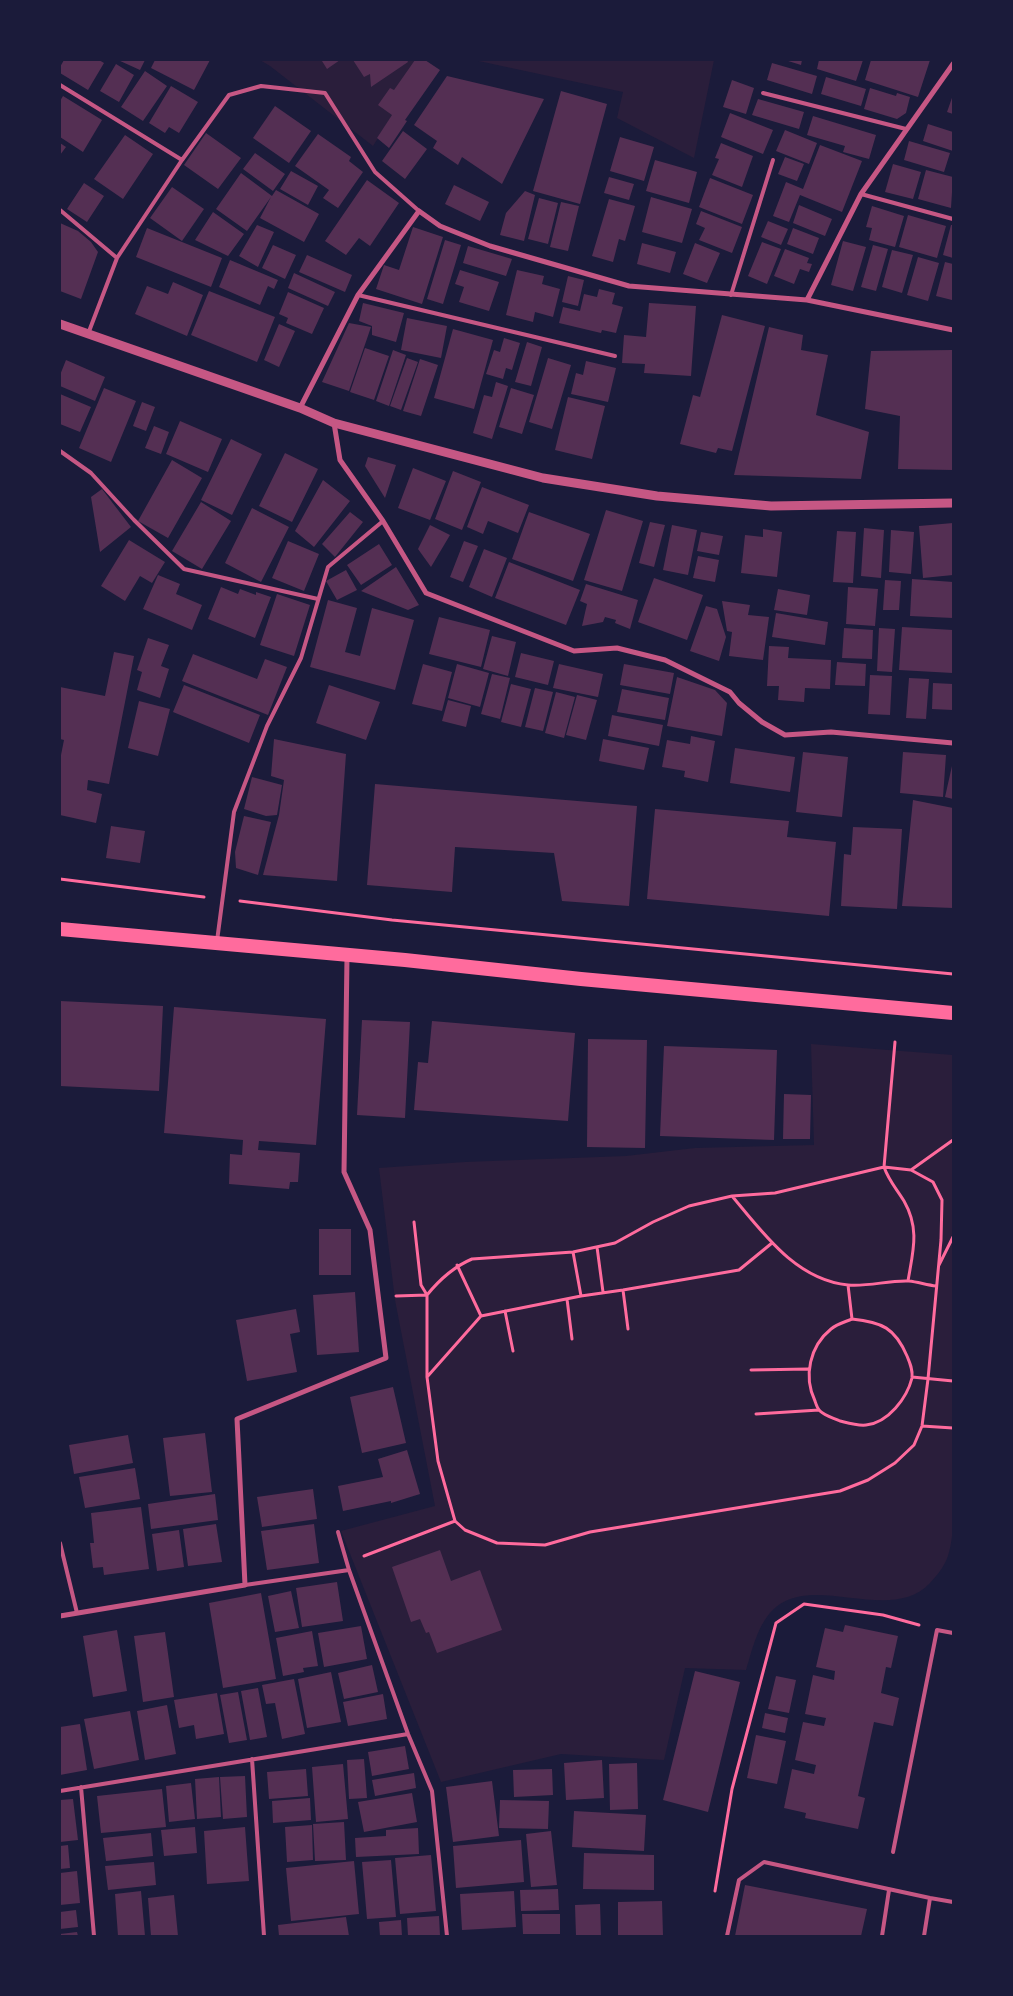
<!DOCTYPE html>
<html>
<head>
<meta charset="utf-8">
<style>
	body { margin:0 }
	#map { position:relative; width:1013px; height:1996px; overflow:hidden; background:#1b1b3a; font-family:Figtree,sans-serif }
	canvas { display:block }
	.frame { position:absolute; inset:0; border:61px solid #1b1b3a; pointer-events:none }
</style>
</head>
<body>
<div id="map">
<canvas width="1013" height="1996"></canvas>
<div class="frame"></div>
</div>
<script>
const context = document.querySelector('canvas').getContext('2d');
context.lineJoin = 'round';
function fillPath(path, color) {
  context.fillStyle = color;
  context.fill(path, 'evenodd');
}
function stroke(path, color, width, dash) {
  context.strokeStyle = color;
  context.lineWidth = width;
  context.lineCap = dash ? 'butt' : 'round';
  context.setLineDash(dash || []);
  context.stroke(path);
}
fillPath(new Path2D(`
	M260,60H427L373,146L270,66Z
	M474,60H714L694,158L617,118L623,92Z
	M811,1044L953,1055V1528C950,1554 948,1564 930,1583C892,1623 821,1577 780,1604C759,1618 753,1647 746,1670L685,1668L664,1760L561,1754L441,1782L341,1531L435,1506L395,1300L379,1168L465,1162L626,1156L695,1148L814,1145Z`), '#2a1e3b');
fillPath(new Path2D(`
	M64,60H99L104,63L88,90L60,73V67Z
	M118,60H145L140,70Z
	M155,60H210L194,90L151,68Z
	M324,60H340L327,69L322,61Z
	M353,60H407L408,62L371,87L370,74L364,77Z
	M415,60H425L440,70L405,120L407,121L389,148L377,138L392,115L378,105L390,88L394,90Z
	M785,60H802L801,65Z
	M819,60H863L856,81L817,69Z
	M871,60H930L918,97L865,80Z
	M772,63L817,76L812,94L767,80Z
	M116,64L134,75L119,102L100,91Z
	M145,71L167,86L143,121L121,107Z
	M447,76L544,99L502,184L462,157L458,165L433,148L437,141L414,125Z
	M826,77L866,89L861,106L821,94Z
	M732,80L754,88L746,114L723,107Z
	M171,86L198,102L179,133L169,127L165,133L149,123Z
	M870,88L896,96L897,93L910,97L906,113L897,119L864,109Z
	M561,91L607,104L580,204L533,191Z
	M953,95V114L947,112Z
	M63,96L102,120L83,152L60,137V101Z
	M758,99L804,112L799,129L752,115Z
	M275,106L311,131L289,163L253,138Z
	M730,113L773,130L763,154L721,137Z
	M813,116L876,135L869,159L843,152L845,146L807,135Z
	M928,124L953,132V151L923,141Z
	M785,130L817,143L809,164L776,151Z
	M403,131L427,149L405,179L382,161Z
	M206,133L241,158L218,189L184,165Z
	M318,134L351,157L349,161L363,172L338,208L323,198L329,190L295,166Z
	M125,135L153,154L123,199L94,179Z
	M620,137L654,147L644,181L610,171Z
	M909,141L950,153L944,172L904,160Z
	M60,143L66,147L60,155Z
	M721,143L753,156L742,187L712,175L719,159L715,158Z
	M820,145L862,161L842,212L800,195L789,222L773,216L786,182L803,189Z
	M255,153L285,174L273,191L243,169Z
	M785,157L804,164L797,181L778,174Z
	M655,160L697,172L689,203L646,191Z
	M893,164L921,172L913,199L885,192Z
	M926,170L953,177L951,208L918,199Z
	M291,171L318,186L308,205L280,189Z
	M241,173L272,196L276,190L319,214L304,242L260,218L271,197L247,231L216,209Z
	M609,177L634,184L629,200L604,193Z
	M710,178L753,195L742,224L699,207Z
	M367,180L399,203L370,246L359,238L346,255L325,241Z
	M84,183L104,196L87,222L67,209Z
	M454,185L489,202L480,221L445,204Z
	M172,187L204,209L182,241L150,218Z
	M525,191L535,195L524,241L500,235L506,213Z
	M651,197L692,209L682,243L642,232Z
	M539,198L558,203L548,244L528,239Z
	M609,199L635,206L625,241L619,239L613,262L592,256Z
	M561,202L579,206L568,251L550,247Z
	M799,205L832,219L825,236L793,223Z
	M872,206L904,216L895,247L869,240L872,228L866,227Z
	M701,211L742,227L732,253L699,240L705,228L696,224Z
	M213,212L244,234L228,256L195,240Z
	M908,215L946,226L937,258L899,247Z
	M768,221L788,229L781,245L761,237Z
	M60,223L78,231L91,242L98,252L81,299L60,291Z
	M257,225L274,232L258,267L239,256Z
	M951,225H953V258L943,255Z
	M413,227L443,237L422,304L376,289L384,265L399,270Z
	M147,228L222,258L211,287L136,257Z
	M793,228L819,238L813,254L787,244Z
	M445,240L461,245L443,304L427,299Z
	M843,241L866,247L853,291L831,285Z
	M762,242L781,249L767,284L748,276Z
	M642,243L676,252L670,273L637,264Z
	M695,243L720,253L707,283L683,274Z
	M273,245L296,255L285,279L262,268Z
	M873,245L888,249L876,291L861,287Z
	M468,246L512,259L506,276L463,263Z
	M785,249L809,258L807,263L812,264L809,272L800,269L794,284L774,276Z
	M892,250L913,255L902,293L882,287Z
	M307,255L352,275L345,292L299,272Z
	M918,257L939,263L928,301L907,295Z
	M230,260L278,280L274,289L268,286L260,305L219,287Z
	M945,262L953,264L952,300L936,296Z
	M460,270L499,282L489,311L459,302L464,287L455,284Z
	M517,270L544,276L542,284L560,289L553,317L535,312L533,322L506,315Z
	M294,273L335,292L328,306L288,288Z
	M568,276L584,280L578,306L562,302Z
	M173,282L203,295L187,336L135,314L147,286L168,294Z
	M599,289L615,293L612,304L623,307L616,333L602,330L601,333L559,323L563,307L580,311L584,294L597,297Z
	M209,291L275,317L257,362L191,335Z
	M288,292L324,308L312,334L286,323L288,318L279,314Z
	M363,303L404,313L396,342L372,335V326L359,321Z
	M649,303L696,306L691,376L644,373L645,364L622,363L624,335L646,337Z
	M722,315L765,326L732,451L718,448L716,453L680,444L693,395L700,397Z
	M407,318L447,326L441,358L401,350Z
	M349,323L371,327L349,391L322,382Z
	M279,324L295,331L279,367L264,360Z
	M769,327L803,335L801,350L828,355L816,415L869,432L861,479L734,475Z
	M453,329L493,340L474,409L434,398Z
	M504,338L520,343L512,370L506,368L503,379L486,374L494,350L500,352Z
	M527,342L542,347L531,386L515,382Z
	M365,348L389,356L374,400L350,392Z
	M393,350L406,355L389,406L376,401Z
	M953,350V470L898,469L900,416L865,409L871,351Z
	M407,358L418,362L401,410L390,406Z
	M548,358L571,365L552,429L529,422Z
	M420,359L438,365L421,416L403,411Z
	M66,360L105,377L95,401L60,386V375Z
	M586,361L616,368L608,402L571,394L576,373L583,375Z
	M496,382L508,386L492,439L473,433L484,395L492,397Z
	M104,388L136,401L111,462L79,448Z
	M511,388L534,395L522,434L499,427Z
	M60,394L91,407L80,432L60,424Z
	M568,397L605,406L592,459L555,450Z
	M142,402L155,407L146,431L133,426Z
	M180,421L222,439L208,472L166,454Z
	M154,426L169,432L161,454L145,448Z
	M231,439L262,454L232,515L201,500Z
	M285,453L318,469L292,522L259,506Z
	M368,457L396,465L385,498L365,466Z
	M172,460L202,478L168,538L138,521Z
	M413,468L446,481L430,520L398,508Z
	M453,471L481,482L462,530L435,519Z
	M323,480L350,501L314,547L295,531Z
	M482,487L529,505L518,533L488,521L483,534L467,527Z
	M102,489L131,527L100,552L91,497Z
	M201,502L231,521L202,569L172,551Z
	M252,508L289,527L261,582L225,563Z
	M606,510L643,521L622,591L584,580Z
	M350,512L363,522L335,557L322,544Z
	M529,512L590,534L573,581L512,559Z
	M650,522L665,525L654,567L639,563Z
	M953,523V575L923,578L919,526Z
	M430,525L450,535L431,567L418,549Z
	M672,525L697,530L688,575L663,570Z
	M864,528L884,530L881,578L861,576Z
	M763,529L782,532L777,577L741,573L745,535L763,537Z
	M891,530L914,532L911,574L889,572Z
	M837,531L856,532L853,583L833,582Z
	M701,532L723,536L719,555L697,551Z
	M129,540L165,562L152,583L140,576L125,601L101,586Z
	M288,541L319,554L304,591L272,578Z
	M464,541L478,546L463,582L450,577Z
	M379,544L392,565L361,585L347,565Z
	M484,549L507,558L492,597L469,587Z
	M698,556L719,560L715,582L693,578Z
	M509,562L580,590L566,625L495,598Z
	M396,567L419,605L408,610L361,591Z
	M346,570L357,590L337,600L326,581Z
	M158,575L180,584L176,594L202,605L192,630L143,609Z
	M654,578L703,595L687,640L638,622Z
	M912,579L953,582V618L910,616Z
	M885,580L901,581L899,610H883Z
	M586,584L638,600L630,629L615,623L616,620L605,617L603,622L582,626L587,604L580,601Z
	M221,587L238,594L240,589L256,595V592L271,597L255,638L208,619Z
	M848,587L878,589L875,626L846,624Z
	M778,589L810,595L807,615L774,610Z
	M277,594L310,605L294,656L260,645Z
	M328,600L357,608L345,652L360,656L372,608L414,620L395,690L310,667Z
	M722,601L750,605L748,615L769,617L763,660L729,656L732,632L727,631Z
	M706,606L717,609L726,637L719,661L690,651Z
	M776,613L828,622L825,645L772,637Z
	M439,617L490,630L481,667L429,654Z
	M902,627L953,630V673L899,670Z
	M844,628L873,630L872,659L842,658Z
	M879,628L895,629L892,672L877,671Z
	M492,636L516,642L508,676L483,669Z
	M148,638L169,645L161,666L169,669L160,698L137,690L142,672L137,670Z
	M769,646L789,647L788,658L831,660L830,689L805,688L804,702L778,700L779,686H767Z
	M114,652L134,656L109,784L88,780L87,790L102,794L96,823L60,815V760L64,740L60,739V687L105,696Z
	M521,653L554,661L548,685L515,677Z
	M193,654L257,679L265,659L287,667L268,715L182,681Z
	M837,662L866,664L865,686L835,685Z
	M423,664L452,672L442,711L412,704Z
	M457,664L489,673L480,707L448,698Z
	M559,664L603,674L598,697L553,688Z
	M624,664L674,673L670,694L620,685Z
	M492,674L510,678L500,719L481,714Z
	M870,675L892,676L890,715L868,714Z
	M677,677L715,690L727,703L722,736L667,726Z
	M909,678L929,679L926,719L906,718Z
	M933,683L953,684V710L932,709Z
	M511,684L531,689L521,727L501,722Z
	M184,685L260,715L249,743L173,712Z
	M329,685L380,702L366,740L316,723Z
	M535,688L553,692L543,731L525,727Z
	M622,689L669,698L665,720L617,712Z
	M556,692L575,697L564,738L545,733Z
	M577,695L597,700L586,740L566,735Z
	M448,700L471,706L466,727L442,721Z
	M139,701L170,709L158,756L128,748Z
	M612,715L663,725L659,746L608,736Z
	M691,736L715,741L708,782L684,777L685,771L662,767L667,740L690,744Z
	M274,739L346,754L337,881L263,875L279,815L284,780L271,776Z
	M603,739L649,748L644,770L599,761Z
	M735,748L795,757L790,792L730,783Z
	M803,752L848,757L842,817L796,812Z
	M903,752L946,755L943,797L900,793Z
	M952,766H953V799L945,797Z
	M252,777L282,785L277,815L266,816L244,809Z
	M375,784L637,806L629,906L562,901L554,853L455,847L452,892L367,885Z
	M913,800L953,808V908L902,906Z
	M655,809L789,821L787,837L836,842L829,916L647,899Z
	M244,816L271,822L258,875L236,868L235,852Z
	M111,826L145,831L140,863L106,858Z
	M853,827L902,829L897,909L841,906L844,854L851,855Z
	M60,1001L163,1006L159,1091L60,1086Z
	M174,1007L326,1019L316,1145L259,1141L258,1150L300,1153L298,1182H290L289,1189L229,1184L230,1154L242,1155L243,1140L164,1133Z
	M362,1020L410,1022L405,1118L357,1115Z
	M432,1021L575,1033L568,1121L414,1110L418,1062L428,1063Z
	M588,1039L647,1040L645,1148L587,1147Z
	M664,1046L777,1050L774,1140L660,1136Z
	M784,1094L811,1095L810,1139H783Z
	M319,1229H351V1275H319Z
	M355,1292L359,1352L317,1355L313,1295Z
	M296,1309L300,1332L290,1334L297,1372L247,1381L236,1320Z
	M393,1387L406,1443L362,1453L350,1397Z
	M205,1433L212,1492L170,1496L163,1438Z
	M128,1435L133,1463L74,1474L69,1445Z
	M407,1450L420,1494L391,1503V1501L343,1511L338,1486L383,1477L378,1459Z
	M135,1468L140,1499L85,1508L79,1477Z
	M313,1489L317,1519L262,1527L257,1497Z
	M215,1494L218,1520L151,1529L148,1504Z
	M141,1507L149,1569L104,1575L103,1567L93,1568L90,1543H94L91,1513Z
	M216,1524L222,1562L188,1566L183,1529Z
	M314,1524L319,1563L267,1570L261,1531Z
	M179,1530L184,1567L157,1571L152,1534Z
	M440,1550L451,1581L480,1570L502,1630L437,1653L429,1632L426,1633L420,1619L411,1622L392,1567Z
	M337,1582L343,1621L302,1627L296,1588Z
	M291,1591L299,1628L275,1632L268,1596Z
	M261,1593L276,1679L223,1688L209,1603Z
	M845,1625L898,1636L891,1668L886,1667L881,1693L899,1698L893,1726L874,1722L858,1796L865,1798L858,1829L805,1818L806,1813L784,1808L792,1769L814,1774L816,1765L795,1760L803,1722L824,1726L826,1718L805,1714L813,1675L834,1680L835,1671L816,1667L825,1628L843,1632Z
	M361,1626L367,1659L324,1667L318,1633Z
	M117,1630L127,1691L93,1697L83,1636Z
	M312,1631L318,1666L303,1668L304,1672L283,1676L276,1638Z
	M165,1632L174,1697L143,1702L134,1636Z
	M372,1665L378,1692L344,1699L338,1673Z
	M695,1671L740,1682L708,1812L663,1800Z
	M331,1672L341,1722L307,1728L298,1679Z
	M776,1676L796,1680L789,1713L768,1709Z
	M294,1679L305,1734L282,1739L275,1703L266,1704L262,1685Z
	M258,1688L267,1737L250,1740L241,1691Z
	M238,1692L247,1740L229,1743L220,1695Z
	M217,1693L224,1734L196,1739L194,1725L179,1728L174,1700Z
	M383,1694L387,1719L348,1726L343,1702Z
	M167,1705L176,1754L145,1760L137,1711Z
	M130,1711L139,1760L94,1769L84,1719Z
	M765,1713L788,1718L785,1733L762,1728Z
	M80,1724L87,1770L60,1775V1727Z
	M756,1735L786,1741L777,1784L747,1778Z
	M405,1746L409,1769L372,1776L368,1752Z
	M364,1759L367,1798L349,1799L347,1760Z
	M602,1760L604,1798L566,1800L564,1763Z
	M637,1763L638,1809L610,1810L609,1764Z
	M343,1764L348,1819L316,1822L312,1767Z
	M306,1769L308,1796L269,1799L267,1772Z
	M552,1769L553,1795L514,1797L513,1770Z
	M414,1773L416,1788L375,1796L372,1780Z
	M245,1776L247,1817L223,1819L220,1777Z
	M219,1777L221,1817L197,1819L195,1779Z
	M492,1781L499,1836L453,1842L446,1787Z
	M191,1783L195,1819L169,1822L166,1786Z
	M162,1789L166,1827L101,1833L97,1796Z
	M412,1793L417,1822L364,1832L358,1802Z
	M310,1798L311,1820L273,1823L272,1801Z
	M73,1799L78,1840L60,1842V1800Z
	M500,1800L549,1801L548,1829L499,1828Z
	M574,1811L646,1815L644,1851L572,1847Z
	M344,1822L346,1860L315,1861L313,1824Z
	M312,1825L313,1860L287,1862L285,1827Z
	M195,1827L197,1853L164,1856L161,1830Z
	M245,1827L249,1881L207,1884L204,1831Z
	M418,1828L419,1854L356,1857L355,1838L386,1836V1830Z
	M551,1831L557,1885L531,1887L526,1834Z
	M151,1833L153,1856L106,1861L103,1838Z
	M521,1840L524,1882L456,1888L453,1846Z
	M68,1845L70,1868L60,1869V1846Z
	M584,1853L654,1855V1890L583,1889Z
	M431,1855L436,1911L400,1914L395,1858Z
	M391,1860L396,1917L367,1919L362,1862Z
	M354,1861L359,1914L291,1921L286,1868Z
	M154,1862L156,1885L108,1890L105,1866Z
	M77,1871L80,1903L60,1905V1873Z
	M745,1885L867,1909L861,1936H735Z
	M558,1889L559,1910L521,1911L520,1890Z
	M141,1891L145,1936H118L115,1894Z
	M514,1891L516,1927L462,1930L460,1894Z
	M174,1895L178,1936H151L148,1898Z
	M662,1901L663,1936H618V1902Z
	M600,1904L601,1936H576L575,1905Z
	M76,1910L78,1927L60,1929V1912Z
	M522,1914H560V1934H523Z
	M439,1916L440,1936H408L407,1918Z
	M346,1917L349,1936H279L278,1925Z
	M401,1920L402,1936H380L379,1922Z
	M77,1932L78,1936H60V1934Z`), '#542f53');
stroke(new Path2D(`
	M60,879L204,897
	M240,901L392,920L953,974
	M895,1042L884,1167C889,1181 896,1188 904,1201C920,1229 913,1251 908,1281
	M732,1196C763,1233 796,1280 848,1285C868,1287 889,1280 909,1281C918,1282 927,1285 936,1286
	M414,1222L421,1285L427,1295V1377L438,1461L455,1521L465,1530L497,1543L545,1545L590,1532L840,1491L868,1480L895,1463L914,1445L922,1426L928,1379L941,1240L942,1200L933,1182L911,1170
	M597,1247L603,1292
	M573,1252L581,1296
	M457,1265L481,1316
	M939,1265L953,1237
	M848,1285L852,1319
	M623,1290L628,1329
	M396,1296L427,1295C440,1279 453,1267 472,1259L573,1252L615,1243L653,1222L689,1206L732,1196L775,1193L884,1167L911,1170L953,1140
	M567,1299L572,1339
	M505,1311L513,1351
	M852,1319C882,1322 895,1328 907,1356C910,1363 913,1370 912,1378C907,1398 888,1423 866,1425C858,1426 848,1423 840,1421C834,1418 825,1416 820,1411C817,1408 816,1404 815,1401C803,1376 810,1346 831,1329C837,1324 845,1322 852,1319Z
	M751,1370L808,1369
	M427,1377L481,1316L581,1296L623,1290L739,1270L772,1243
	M912,1377L953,1381
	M756,1414L819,1410
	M922,1426L953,1428
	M364,1556L455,1521
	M715,1891L732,1789L776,1623L804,1604L883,1615L919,1625`), '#ff6b9d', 3);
stroke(new Path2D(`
	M60,85L182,160
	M763,93L906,129
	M861,194L953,219
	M60,210L117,258
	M358,295L615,356
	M731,295L773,160
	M88,334L117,258L182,160L229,95L261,86L325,93L375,172L419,211
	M60,451L91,473L134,520L184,569L318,599
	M217,941L234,812L267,726L301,658L328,567L383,521
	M338,1532L349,1570L408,1734L432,1791L447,1936
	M60,1543L77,1613
	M245,1585L349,1570
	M252,1759L264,1936
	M81,1787L94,1936
	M60,1791L408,1734
	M893,1852L937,1630L953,1633
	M727,1936L739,1880L764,1862L930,1898L953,1902
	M882,1936L889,1890
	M924,1936L930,1898`), '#c65784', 4);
stroke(new Path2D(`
	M807,300L861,194L953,64
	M300,408L358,295L419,211L440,226L490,246L629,286L807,300L953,330
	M334,423L340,460L383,521L426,593L574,651L617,648L665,660L730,692L739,703L762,722L785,735L831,732L953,743
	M60,1616L245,1585L237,1419L386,1358L370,1230L344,1172L347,957`), '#c65784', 5);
stroke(new Path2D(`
	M60,324L300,408L334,423L543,478L657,496L771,506L953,503`), '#c65784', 9);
stroke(new Path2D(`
	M60,929L405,960L581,979L953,1013`), '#ff6b9d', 14);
</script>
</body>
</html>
